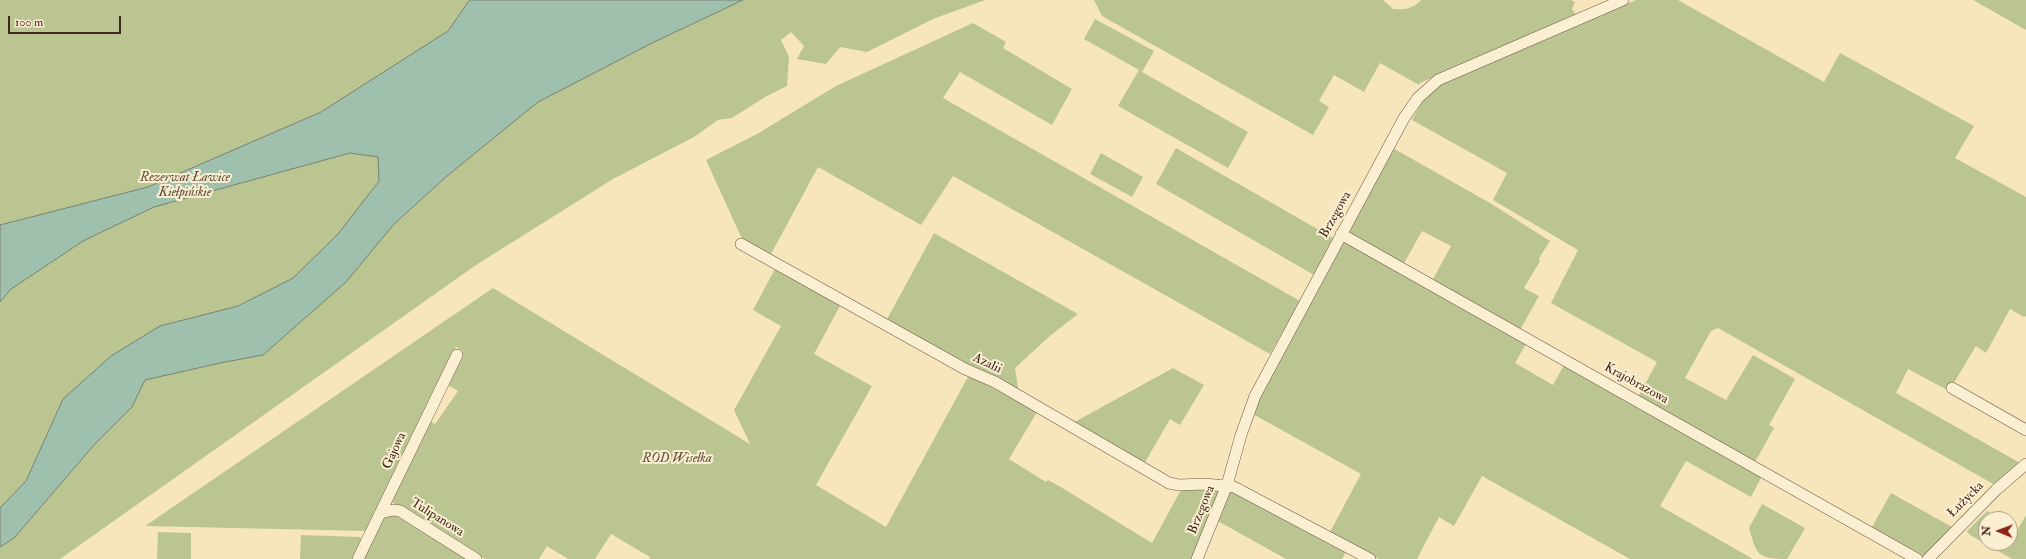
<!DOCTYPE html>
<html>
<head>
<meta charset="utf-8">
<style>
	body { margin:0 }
	#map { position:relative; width:2026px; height:559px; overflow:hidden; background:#f7e6bc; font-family:"IM FELL Double Pica",serif }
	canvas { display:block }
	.north { position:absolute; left:1978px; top:511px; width:40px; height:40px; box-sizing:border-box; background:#faefd3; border:1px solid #b09f89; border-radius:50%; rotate:271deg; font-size:11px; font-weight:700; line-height:16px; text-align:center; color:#41261b }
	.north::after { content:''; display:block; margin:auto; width:14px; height:18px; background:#8f2418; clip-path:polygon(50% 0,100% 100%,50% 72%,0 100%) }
	.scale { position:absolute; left:8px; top:16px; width:113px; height:18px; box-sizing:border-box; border:2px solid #41261b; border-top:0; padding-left:5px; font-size:12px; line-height:14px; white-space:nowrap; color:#41261b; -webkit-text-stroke:3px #faefd3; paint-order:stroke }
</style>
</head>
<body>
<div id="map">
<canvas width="2026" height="559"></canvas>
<div class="north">N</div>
<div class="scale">100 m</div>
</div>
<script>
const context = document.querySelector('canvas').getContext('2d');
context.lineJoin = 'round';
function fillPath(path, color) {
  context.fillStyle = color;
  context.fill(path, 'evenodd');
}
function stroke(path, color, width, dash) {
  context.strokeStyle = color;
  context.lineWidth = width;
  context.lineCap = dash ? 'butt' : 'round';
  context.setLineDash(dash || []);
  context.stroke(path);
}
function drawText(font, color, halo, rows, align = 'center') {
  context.font = font + ' "IM FELL Double Pica",serif';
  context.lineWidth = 4;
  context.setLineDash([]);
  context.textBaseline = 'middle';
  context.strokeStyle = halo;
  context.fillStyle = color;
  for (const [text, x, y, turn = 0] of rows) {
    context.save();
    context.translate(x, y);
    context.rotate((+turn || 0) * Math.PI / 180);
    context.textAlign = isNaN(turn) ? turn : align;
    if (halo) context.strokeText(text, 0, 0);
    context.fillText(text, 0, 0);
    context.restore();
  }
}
fillPath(new Path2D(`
	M0,0H740L737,3L743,0H985L933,19L867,52L840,47L826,64L797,59L804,46L791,32L781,40L789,57L787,86L765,97L732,118L718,120L694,137L613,179L476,265L60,559H0V547L14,538L0,524Z
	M1094,0H1383L1393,9C1404,10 1413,9 1421,0H1571L1575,2L1572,9L1576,14L1420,83L1419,85L1380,63L1364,92L1334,75L1319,101L1329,107L1313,135L1102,16Z
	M1636,0H1678L1824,82L1840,53L1974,126L1955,158L2026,197V316L2024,317L2010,309L1986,353L1976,346L1949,391L1908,369L1896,393L2022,464L1995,485L1718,328L1711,331L1685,378L1726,400L1753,355L1795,379L1769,425L1774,428L1755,462L1638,397L1657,362L1551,303L1578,250L1493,200L1507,173L1412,120L1423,100L1438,85Z
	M1973,0H2026V30Z
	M1095,19L1154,51L1142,72L1248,132L1228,168L1118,106L1139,70L1084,39Z
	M973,23L1006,42L1003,48L1072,89L1052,125L960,72L943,98L1300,301L1270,354L953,176L921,225L818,167L770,256L743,241L706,160L757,134L836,86Z
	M1391,147L1490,203L1550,241L1539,258L1540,261L1524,288L1539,296L1520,330L1432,281L1451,246L1422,231L1403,265L1345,232Z
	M1176,148L1333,238L1314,275L1156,184Z
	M1101,153L1143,177L1132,197L1090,174Z
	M934,233L1078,314L1051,335L1015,368L1019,394L886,321Z
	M1341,240L1526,344L1515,363L1553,385L1564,365L1762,476L1751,497L1686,461L1660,506L1753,559H1630L1482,476L1454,526L1439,517L1417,559H1379L1330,532L1361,474L1251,413Z
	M776,267L841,304L814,354L872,386L816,485L886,527L969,375L1037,412L1009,459L1046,482L1048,480L1059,486L1152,543L1182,488L1221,490L1194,559H649L650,557L611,534L595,559H568L547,546L539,559H485L390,501L428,420L435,424L458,391L446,384L463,351L456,347L366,531L145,526L493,288L750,444L734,410L781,326L753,310Z
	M1173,368L1204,385L1180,425L1170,419L1144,464L1071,424Z
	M1233,490L1346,552L1342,559H1286L1216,520L1228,491Z
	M1891,493L1952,527L1926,557L1872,527Z
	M1762,504L1805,528L1787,559C1757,559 1757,555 1749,528Z
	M1987,511L2001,519H1986V543H2010V524L2018,529L2026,515V559H2012L1970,535L1967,531Z
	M396,514L469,559H364L385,516Z
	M158,532L191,533V559H157Z
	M301,535L360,537L362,540L353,559H300Z`), '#bbc592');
const water = new Path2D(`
	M470,0H743L652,43L538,102L447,176L394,224L346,282L263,355L220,363L145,380L132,407L94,445L14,538L0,547V508L26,481L63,399L111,356L160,326L238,306L293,278L338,234L379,181L378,157L350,153L154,207L83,241L11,289L0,302V225L148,187L321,112L448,31Z`);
fillPath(water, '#9ec0ad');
stroke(water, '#798273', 1);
const minor = new Path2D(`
	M1341,234L1917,559
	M741,244L965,369L995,382L1169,483L1179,485L1205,484L1234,487L1370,559
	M1952,388L2026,430
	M381,513L393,510L400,511L476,559
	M358,559L457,355
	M1197,559L1227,485L1241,435L1255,396L1404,118L1418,98L1438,80L1623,0
	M1928,559L1996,490L2026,464`);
stroke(minor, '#6e5643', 12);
stroke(minor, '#faefd3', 11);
drawText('italic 13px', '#604e39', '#faefd3', [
	["Rezerwat Ławice",185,178],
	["Kiełpińskie",185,193],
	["ROD Wisełka",677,459]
]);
drawText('13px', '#41261b', '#faefd3', [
	["Brzegowa",1336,215,-61],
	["Azalii",987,364,26],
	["Krajobrazowa",1636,384,29],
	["Gajowa",395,451,-65],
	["Łużycka",1966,500,-45],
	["Brzegowa",1202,510,-68],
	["Tulipanowa",437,518,32]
]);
</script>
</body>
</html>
